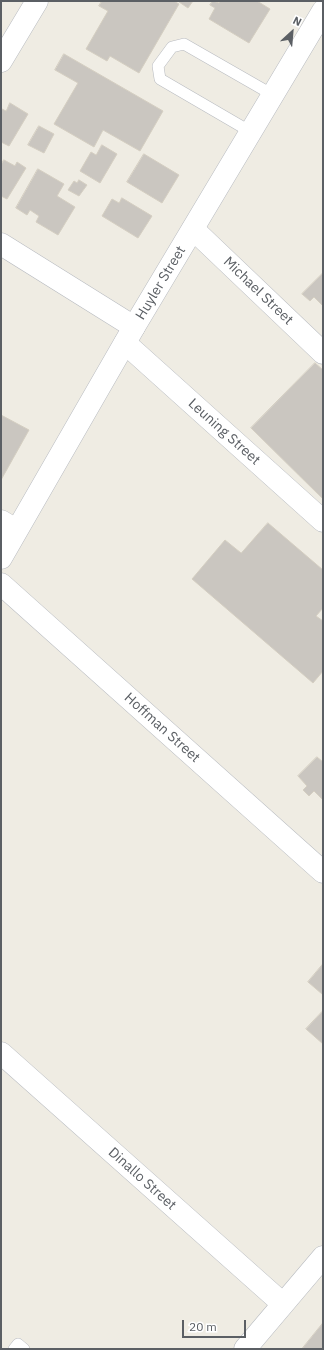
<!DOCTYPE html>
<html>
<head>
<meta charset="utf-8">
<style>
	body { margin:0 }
	#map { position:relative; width:324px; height:1350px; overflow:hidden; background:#efece3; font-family:"IBM Plex Sans",sans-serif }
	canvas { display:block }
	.frame { position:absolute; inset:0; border:2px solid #5b5f64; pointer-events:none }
	.north { position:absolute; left:272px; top:12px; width:40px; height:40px; -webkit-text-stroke:3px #fff; paint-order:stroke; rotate:26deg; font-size:11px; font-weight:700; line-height:16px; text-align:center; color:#5b5f64 }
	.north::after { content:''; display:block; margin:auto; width:14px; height:18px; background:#5b5f64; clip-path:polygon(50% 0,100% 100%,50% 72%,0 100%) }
	.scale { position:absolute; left:182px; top:1320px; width:64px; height:18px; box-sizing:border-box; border:2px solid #5b5f64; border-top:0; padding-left:5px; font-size:12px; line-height:14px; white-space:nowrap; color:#5b5f64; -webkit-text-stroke:3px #fff; paint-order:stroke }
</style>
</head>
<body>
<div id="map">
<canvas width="324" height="1350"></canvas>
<div class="frame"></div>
<div class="north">N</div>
<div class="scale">20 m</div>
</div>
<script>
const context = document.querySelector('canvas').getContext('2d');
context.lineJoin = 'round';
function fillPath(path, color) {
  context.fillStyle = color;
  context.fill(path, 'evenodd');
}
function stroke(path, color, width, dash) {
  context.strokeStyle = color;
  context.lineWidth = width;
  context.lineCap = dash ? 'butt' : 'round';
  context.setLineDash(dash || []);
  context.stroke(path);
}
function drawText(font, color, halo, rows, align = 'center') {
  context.font = font + ' "IBM Plex Sans",sans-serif';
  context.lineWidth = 3;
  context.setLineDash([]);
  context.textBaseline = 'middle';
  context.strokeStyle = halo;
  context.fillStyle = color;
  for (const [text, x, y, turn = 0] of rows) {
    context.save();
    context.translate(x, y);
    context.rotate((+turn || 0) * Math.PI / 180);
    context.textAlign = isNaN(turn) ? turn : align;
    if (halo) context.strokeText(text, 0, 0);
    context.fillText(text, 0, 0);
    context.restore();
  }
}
const building = new Path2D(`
	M102,1H174L179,4L139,73L110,56L107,61L86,49L108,11L99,6Z
	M179,1H193L188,8L179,2Z
	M213,1L219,3L221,1H257L270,9L249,43L209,19L215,8L210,5Z
	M64,54L163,111L140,151L103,130L94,147L54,124L78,83L55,70Z
	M10,103L28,114L9,146L1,142V110L2,109L6,111Z
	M39,126L54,134L44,153L28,145Z
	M102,145L117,154L100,183L80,171L91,152L96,155Z
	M144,154L179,175L162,203L127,182Z
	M4,160L15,166L17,162L26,168L7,199L1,196V165Z
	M38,169L64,184L57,196L75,207L58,235L36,222L39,216L30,210L27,215L16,208Z
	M79,180L87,185L79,196L68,190L74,181L77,183Z
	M122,198L152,216L138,238L102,216L112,199L119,203Z
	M323,273V306L314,297L310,301L302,294Z
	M315,363L323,370V499L251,428Z
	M1,415L29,430L1,480Z
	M268,523L323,570V608L316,616L323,621V671L313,683L192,579L225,540L241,553Z
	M317,757L323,762V800L314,791L309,796L303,790L307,786L298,776Z
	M323,964V993L322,994L308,982Z
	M322,1012L323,1014V1044L306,1029Z
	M323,1323V1349H302Z`);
fillPath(building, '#cac6c0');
stroke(building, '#d4cec1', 1);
const service = new Path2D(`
	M251,132L160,79L158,66L172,47L184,44L273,95
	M14,1349L18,1344L24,1349`);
const minor = new Path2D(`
	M1,61L37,1
	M193,229L323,353
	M1,244L134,327
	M125,343L323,521
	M1,521L16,530
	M1,584L323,872
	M1,1053L283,1304
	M245,1349L323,1257`);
const tertiary = new Path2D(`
	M1,558L134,327L323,11`);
stroke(service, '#b8bbc0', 12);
stroke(minor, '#b8bbc0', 23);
stroke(tertiary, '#b8bbc0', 23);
stroke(service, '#fff', 11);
stroke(minor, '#fff', 22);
stroke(tertiary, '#fff', 22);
drawText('14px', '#5b5f64', '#fff', [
	["Huyler Street",161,283,-59],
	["Michael Street",258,291,44],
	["Leuning Street",224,432,42],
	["Hoffman Street",162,728,42],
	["Dinallo Street",142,1179,42]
]);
</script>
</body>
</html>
